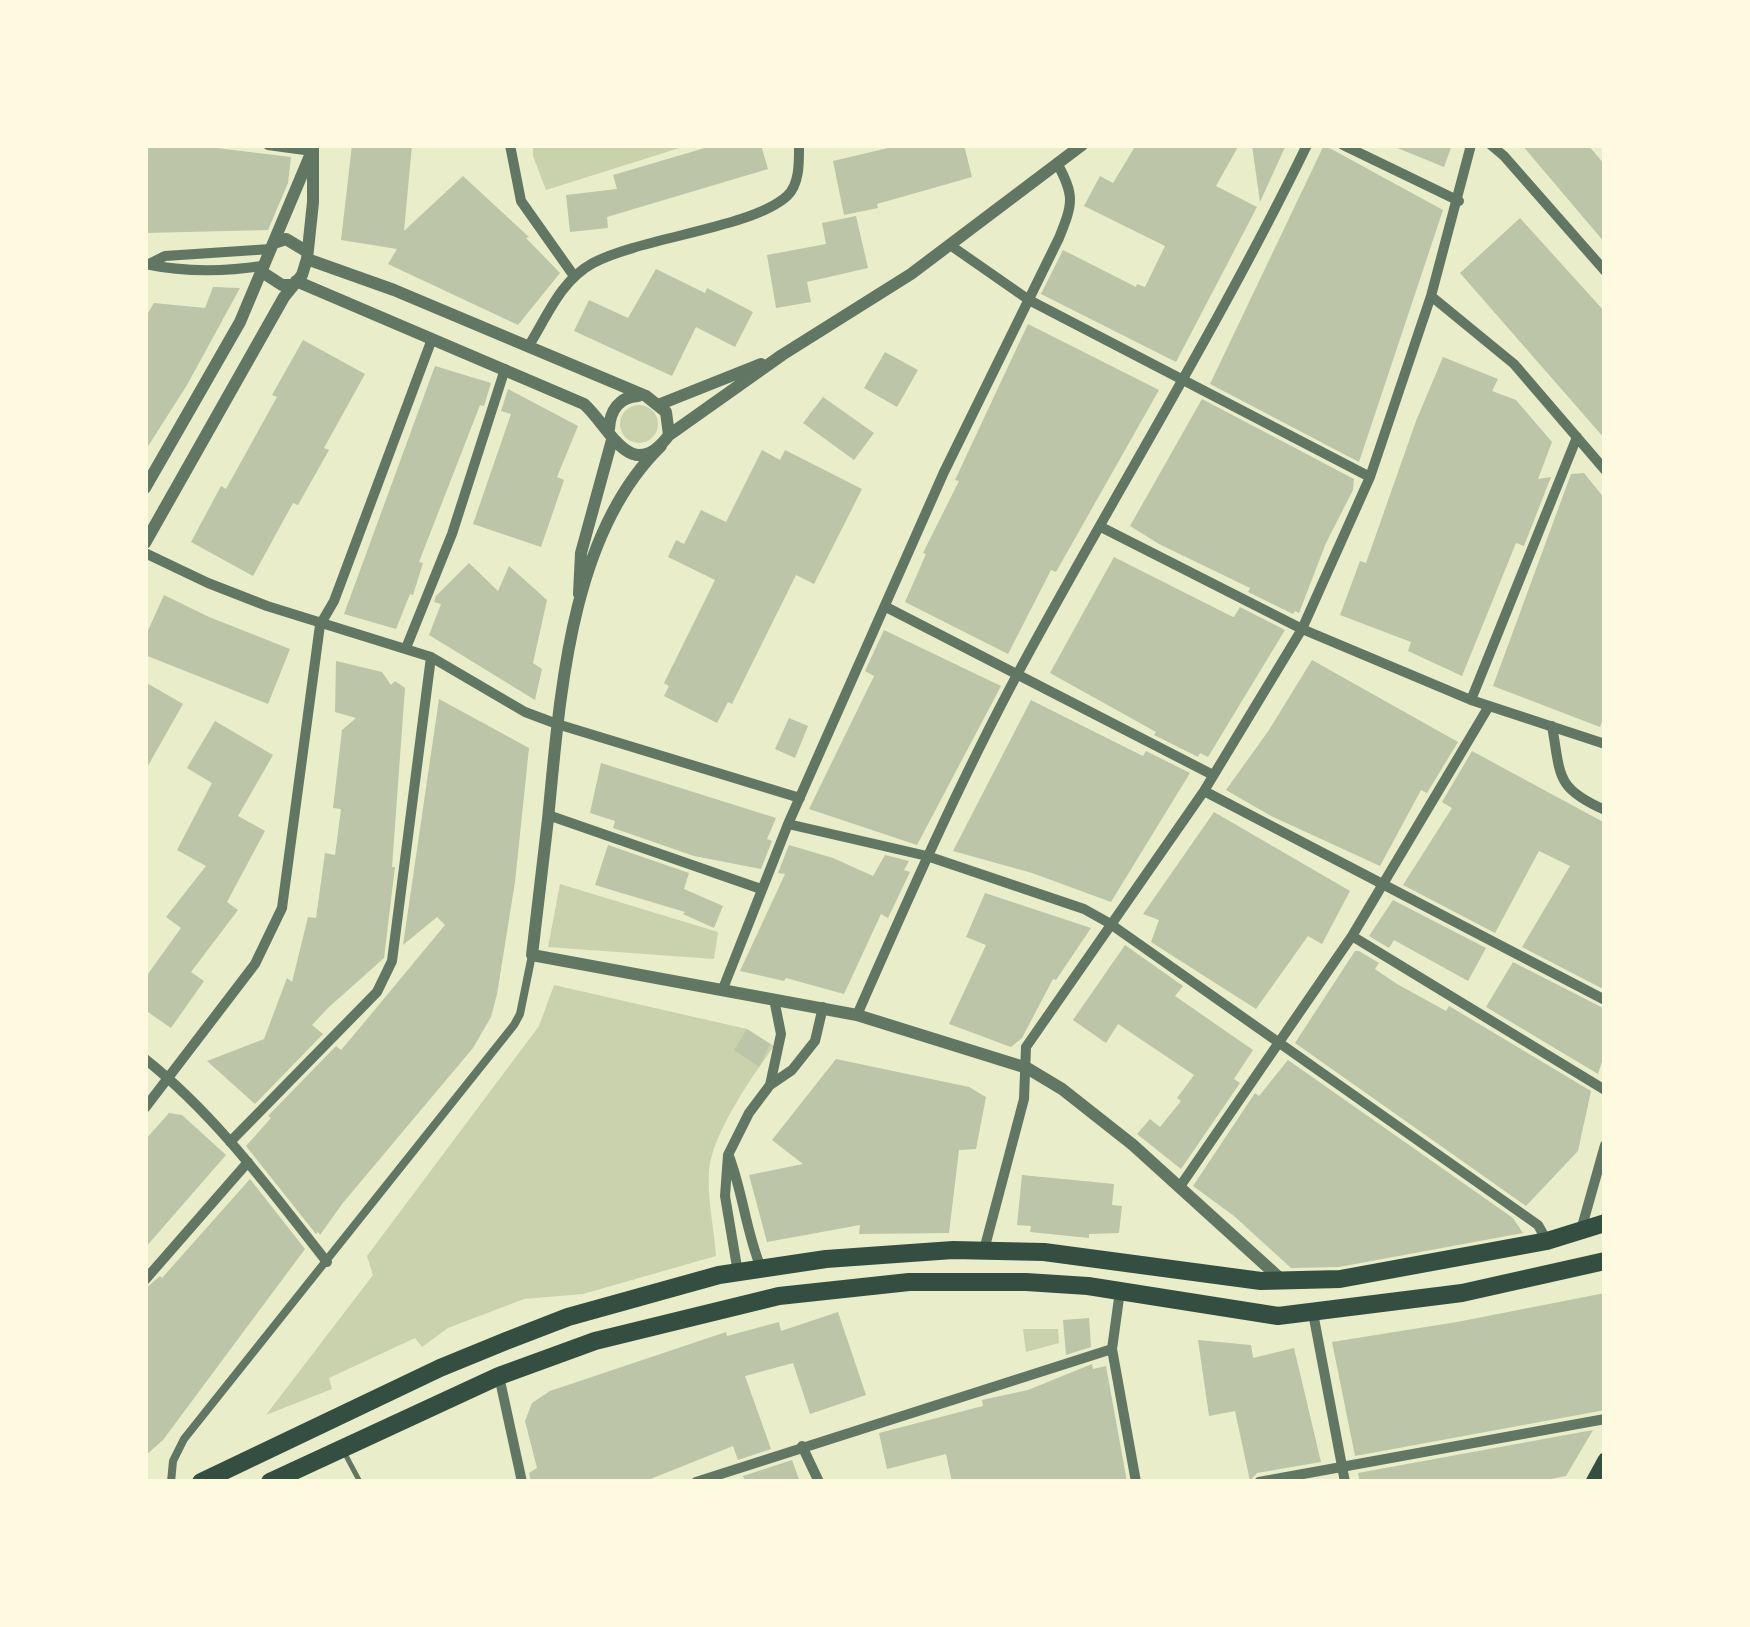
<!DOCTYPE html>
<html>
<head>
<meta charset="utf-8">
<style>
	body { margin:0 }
	#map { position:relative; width:1750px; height:1627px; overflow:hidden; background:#e9edc9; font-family:"PT Sans",sans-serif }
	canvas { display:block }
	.frame { position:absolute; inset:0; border:148px solid #fefae0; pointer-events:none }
</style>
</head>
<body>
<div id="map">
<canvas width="1750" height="1627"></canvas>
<div class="frame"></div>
</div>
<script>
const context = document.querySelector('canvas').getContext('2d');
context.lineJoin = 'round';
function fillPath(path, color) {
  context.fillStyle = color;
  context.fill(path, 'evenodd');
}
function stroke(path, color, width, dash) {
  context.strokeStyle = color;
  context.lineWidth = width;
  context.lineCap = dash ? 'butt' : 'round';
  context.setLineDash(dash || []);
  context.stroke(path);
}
fillPath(new Path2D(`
	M533,145H689L546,190L533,156Z
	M620 424a19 19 0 1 1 38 0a19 19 0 1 1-38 0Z
	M560,884L718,932L714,959L548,947Z
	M554,985L747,1029L774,1046C752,1077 713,1132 709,1170C707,1197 714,1228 716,1256L583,1294L524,1299L448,1328L422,1347L415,1338L329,1378L332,1389L266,1415L373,1275L367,1256L539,1026Z
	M1023,1329H1058L1059,1343L1026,1352Z`), '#cad2ad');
fillPath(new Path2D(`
	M145,145H192L291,157L288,183L268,230L145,233Z
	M352,145H412L404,231L463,176L529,237L526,238L560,273L518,325L388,264L397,249L341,240Z
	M715,145H761L768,169L607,217L608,228L570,232L566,195L617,189L613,175Z
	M901,145H964L972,177L877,204L878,208L844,215L833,161Z
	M1136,145H1239L1216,186L1257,207L1176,362L1041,294L1063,250L1136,287L1137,284L1145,287L1165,246L1084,206L1100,176L1113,183Z
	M1252,145H1286L1260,202Z
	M1324,145L1443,210L1359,462L1210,384Z
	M1390,145H1452L1444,167Z
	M1522,145H1588L1605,165V243Z
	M856,216L868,268L807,282L811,302L776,308L767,255L826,244L822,223Z
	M1520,218L1605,312V439L1460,273Z
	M656,269L705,293L707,288L753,312L735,347L696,327L672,376L574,331L589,300L628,318Z
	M213,287L240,288L187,385L145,451V318L154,303L205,308Z
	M1028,324L1159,390L1056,572L1051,570L1008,654L905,602L926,554L923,553L959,481L955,480Z
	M303,340L365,374L324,448L329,450L298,505L293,503L253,576L191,542L221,486L226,489L277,397L272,395Z
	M885,352L918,370L897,407L864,388Z
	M1443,357L1498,379L1492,391L1516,400L1552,442L1538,479L1551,477L1524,546L1516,543L1462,676L1408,651L1411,642L1340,615L1360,561L1366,563L1416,421Z
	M435,366L491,383L484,406L480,405L419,562L423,563L413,595L410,594L396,629L344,614Z
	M508,389L578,426L557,477L564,480L541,547L473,524L511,414L501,411Z
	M823,397L874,433L854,460L803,423Z
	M1202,399L1354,479L1353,490L1326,543L1299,613L1295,611L1293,614L1248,592L1250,588L1159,544L1130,526Z
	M762,450L780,460L785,450L862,489L814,584L796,575L732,704L728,702L717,723L664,696L669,686L664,683L715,580L668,557L676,540L684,544L701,510L726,522Z
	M1584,473L1605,499V714L1600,727L1493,686L1571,474Z
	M1114,557L1231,616L1234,617L1240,607L1285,630L1208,757L1200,753L1198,757L1154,735L1156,732L1050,673Z
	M469,563L498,591L509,566L547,600L533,663L542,669L535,700L429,635L441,604L434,602L436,596Z
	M164,595L209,617L290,649L268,704L145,655V637Z
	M884,630L1001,686L917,845L809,809L874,676L865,671Z
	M1312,660L1458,742L1427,793L1421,790L1380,866L1271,816L1226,790L1269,730Z
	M336,661L382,672L391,685L395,681L405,688L392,867H395L384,958L328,1008L312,1025L323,1034L255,1104L207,1061L264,1039L287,978L292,982L308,917L316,918L325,853L335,855L341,809L333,808L342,730L356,718L335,712Z
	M145,682L183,704L145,771Z
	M439,699L529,748L515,882L497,994L491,1017L473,1048L342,1204L320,1235L318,1232L316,1234L246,1146L271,1118L268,1116L336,1046L341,1050L353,1036L445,925L437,917L403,945Z
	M1031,700L1143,756L1146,751L1190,773L1111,902L1032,873L953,851Z
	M789,718L808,726L795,758L775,749Z
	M215,721L273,755L238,816L265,831L227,902L238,910L191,972L204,981L171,1028L145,1010V978L181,928L166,917L206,866L177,850L212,783L187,768Z
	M1472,751L1605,823V990L1522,947L1570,866L1539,851L1495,933L1403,885L1452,808L1442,802Z
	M601,763L776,818L767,839L772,841L761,869L694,856L613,828L615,821L590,813Z
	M1214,812L1350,891L1322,944L1308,936L1256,1009L1151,942L1159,920L1143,914Z
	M608,845L689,873L684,889L723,906L714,928L683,914L685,912L595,885Z
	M789,845L833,858L873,876L885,855L909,861L904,870L910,872L888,918L881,914L844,994L786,978L784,981L740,971L785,874L778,873Z
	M985,893L1091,928L1056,980L1053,979L1022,1038L1011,1047L949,1024L986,945L966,937Z
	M1393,900L1486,948L1468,981L1394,940L1389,948L1369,936Z
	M1125,945L1183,986L1175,996L1253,1050L1234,1079L1240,1083L1181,1169L1137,1134L1150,1119L1160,1127L1181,1101L1177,1098L1194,1075L1118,1024L1106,1043L1073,1020Z
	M1355,951H1359L1379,963L1375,969L1397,984L1446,1011L1449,1006L1591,1091L1578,1151L1526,1206L1295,1043Z
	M1513,962L1605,1009V1052L1598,1074L1486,1007Z
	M747,1029L770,1044L759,1067L734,1050Z
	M836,1059L969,1087L986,1097L976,1149L959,1150L949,1233L859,1234L860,1225L767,1242L749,1175L803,1164L772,1140Z
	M1288,1060L1513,1218L1523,1233L1339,1267L1291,1268L1234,1216L1193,1186L1255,1093L1259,1096Z
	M169,1113L182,1115L226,1155L145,1248V1140Z
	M1022,1175L1114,1184L1112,1205L1122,1206L1119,1233L1089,1234V1238L1030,1232L1031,1226L1017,1225Z
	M250,1179L305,1249L163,1440L145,1456V1289L160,1276L162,1278Z
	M1605,1293V1410L1355,1456L1332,1342L1457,1322Z
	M838,1312L866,1395L810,1414L793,1363L745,1376L771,1449L738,1460L733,1446L643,1482H531L529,1473L537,1468L525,1421L532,1403L550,1391L726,1332L727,1336L779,1322L781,1331Z
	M1089,1318L1091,1347L1066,1355L1063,1320Z
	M1198,1340L1251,1345L1253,1358L1294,1348L1321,1462L1257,1473L1250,1481L1235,1411L1209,1416Z
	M1092,1364L1093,1369L1106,1366L1127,1482H952L946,1454L887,1469L879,1433L983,1406L982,1400L1028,1390Z
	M1593,1430L1566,1476L1536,1482H1360L1358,1473Z
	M792,1460L800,1482H745L743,1476Z`), '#bcc5a7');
stroke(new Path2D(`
	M344,1452L360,1482`), '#617663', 5);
stroke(new Path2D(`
	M171,1482L173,1461L184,1439L514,1025L520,1014L532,955`), '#617663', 8);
stroke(new Path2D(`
	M268,145L312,151
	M510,145L521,201L574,276
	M1343,145L1459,201
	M1491,145L1504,156L1605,271
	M950,245L1029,300L1370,477
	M145,264C184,272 222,272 262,266
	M149,264L165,256L271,249
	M1431,296L1514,364L1605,470
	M528,347C547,317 560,281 593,263C643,237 752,228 787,196C800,184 799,161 799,145
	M1101,527L1302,629L1471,700L1605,744
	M145,553L208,583L267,606L431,657L525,712L557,724L800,798
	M886,607L1213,775
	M406,648L452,534L505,369
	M1471,700L1577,437
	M1552,726C1561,776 1555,788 1605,810
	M1204,791L1605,1000
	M548,815L761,889
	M788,824L927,856L1084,909L1109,923L1538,1225L1547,1241
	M1352,936L1605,1090
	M722,991L788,824L944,472L1059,238C1073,203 1075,196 1057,163
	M857,1015C908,899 959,783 1019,671C1114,495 1219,326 1307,145
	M145,1059C216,1115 271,1191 327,1262
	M770,1085L781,1034L774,999
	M145,1108L255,964L282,908L320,625L334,601L432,339
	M230,1142L377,992L392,961L431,657
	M729,1156C743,1193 746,1232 761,1268
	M1181,1185L1352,936L1489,706
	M1581,1230L1605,1145
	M984,1250L1024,1099L1026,1047L1204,791L1302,629L1370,477L1431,296L1471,145
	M738,1273L725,1196L728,1155L749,1113L770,1085L792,1070L815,1041L823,1007
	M145,1280L248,1162
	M1120,1291L1112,1349L1136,1482
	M1313,1313L1345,1482
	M499,1376L522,1482
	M802,1446L819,1482
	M696,1482L1112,1349
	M1259,1482L1605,1419`), '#617663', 10);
stroke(new Path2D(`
	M274,243L286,239L306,251
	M262,272L282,285H292
	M296,281L584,404C610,427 631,486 669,435L666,412L646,396L394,290L307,259
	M658,405L761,364
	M609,429C610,411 619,397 638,396
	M669,435L782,355L911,274L1082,145
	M661,446C569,535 560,698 548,819C543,864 537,910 532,955L857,1015L1027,1068L1062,1089L1133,1145L1284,1282
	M145,488L240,322L309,158
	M145,543L284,297L302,275L307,259L313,202V145
	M579,594L581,553L612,440`), '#617663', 12);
stroke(new Path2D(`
	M1593,1482L1605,1460`), '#344e41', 15);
stroke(new Path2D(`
	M201,1482L440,1368L506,1341L568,1317L719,1275L826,1259L953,1250L1044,1252L1261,1281L1340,1279L1547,1241L1605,1223
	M270,1482L499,1376L595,1341L779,1296L909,1282H1026L1088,1286L1278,1316L1462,1293L1605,1261`), '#344e41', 18);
</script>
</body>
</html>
